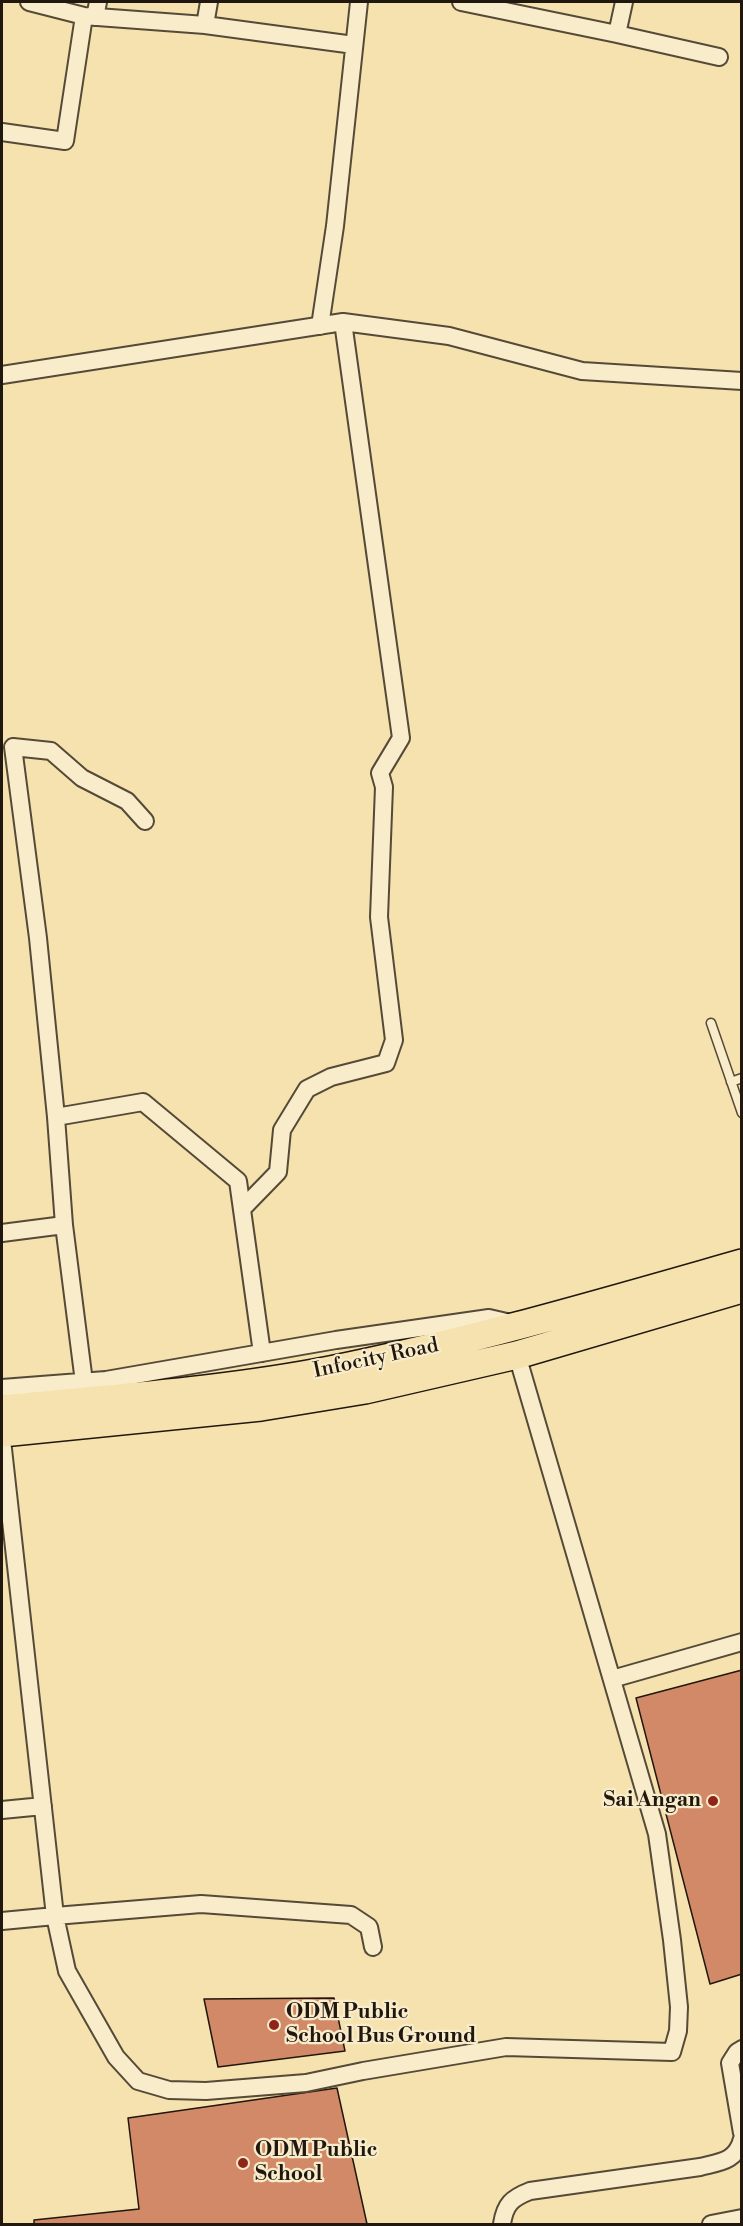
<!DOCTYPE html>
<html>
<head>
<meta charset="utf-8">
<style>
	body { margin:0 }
	#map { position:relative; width:743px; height:2226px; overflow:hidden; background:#f5e2af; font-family:"Libre Bodoni",serif }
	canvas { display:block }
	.frame { position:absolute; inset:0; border:3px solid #20170f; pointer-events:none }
</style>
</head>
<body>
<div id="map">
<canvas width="743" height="2226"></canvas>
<div class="frame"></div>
</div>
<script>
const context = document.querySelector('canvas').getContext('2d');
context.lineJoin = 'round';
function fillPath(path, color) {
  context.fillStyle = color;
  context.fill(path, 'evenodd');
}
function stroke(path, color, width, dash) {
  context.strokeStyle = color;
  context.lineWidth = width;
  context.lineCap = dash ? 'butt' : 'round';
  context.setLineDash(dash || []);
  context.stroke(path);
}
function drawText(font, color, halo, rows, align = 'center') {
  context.font = font + ' "Libre Bodoni",serif';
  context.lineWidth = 4.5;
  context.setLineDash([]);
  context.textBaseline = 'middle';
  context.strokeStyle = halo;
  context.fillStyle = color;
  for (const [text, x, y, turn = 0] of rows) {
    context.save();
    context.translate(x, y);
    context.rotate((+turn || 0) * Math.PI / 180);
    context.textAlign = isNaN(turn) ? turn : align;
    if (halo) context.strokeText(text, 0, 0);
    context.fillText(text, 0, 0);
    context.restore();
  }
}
const building = new Path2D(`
	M742,1670V1974L710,1984L636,1698Z
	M334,1998L345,2051L218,2067L204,1999Z
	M337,2088L367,2224H34V2220L139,2209L128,2118Z`);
fillPath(building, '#d28967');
stroke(building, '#20170f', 1.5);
const service = new Path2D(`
	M711,1023L742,1113
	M731,1082L742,1078`);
const minor = new Path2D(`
	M29,2L84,16
	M461,2L617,34L624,2
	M95,17L98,2
	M205,25L354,45
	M617,34L719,57
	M2,132L65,141L84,16L205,25L209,2
	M320,326L335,226L359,2
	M2,375L343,322L449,336L582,371L742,381
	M56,1117L143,1102L238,1181L262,1353
	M242,1209L278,1172L282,1130L307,1089L331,1077L386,1063L394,1040L379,917L384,787L380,773L401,738L343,322
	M2,1233L64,1225
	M84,1382L64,1225L56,1117L38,938L13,747L51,751L82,778L127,801L145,821
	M2,1388L106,1380L336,1340L489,1318L511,1323
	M2,1440L55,1916L2,1921
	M612,1679L742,1642
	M2,1810L43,1806
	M373,1947L369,1927L351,1915L201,1904L55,1916L67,1971L116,2057L138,2081L169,2090L206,2091L306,2083L363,2071L506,2047L672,2052L678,2031L679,2007L672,1940L657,1834L517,1355
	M742,2049L737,2052L730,2063L742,2133
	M502,2224C505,2204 512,2198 530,2191L700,2167C719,2162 736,2162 742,2139
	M711,2224L742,2218`);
const primary = new Path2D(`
	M2,1409C111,1398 222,1391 330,1370C469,1342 605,1302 742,1263
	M2,1433L261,1407L365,1390L517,1355L742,1289`);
stroke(service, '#554a37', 11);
stroke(minor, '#554a37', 20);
stroke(primary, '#20170f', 30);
stroke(service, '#f8eccb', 8);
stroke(minor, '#f8eccb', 16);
stroke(primary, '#f5e2af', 27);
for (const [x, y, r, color] of [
	[713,1801,6,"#8f2418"],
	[274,2025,6,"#8f2418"],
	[243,2163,6,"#8f2418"]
]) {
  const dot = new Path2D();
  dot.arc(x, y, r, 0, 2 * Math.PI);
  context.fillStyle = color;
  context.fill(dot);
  stroke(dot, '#f8eccb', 2);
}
drawText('21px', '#20170f', '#f8eccb', [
	["Infocity Road",376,1359,-12]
]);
drawText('bold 21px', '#20170f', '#f8eccb', [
	["Sai Angan",701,1801,"right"],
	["ODM Public",286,2013],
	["School Bus Ground",286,2037],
	["ODM Public",255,2151],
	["School",255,2175]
], 'left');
</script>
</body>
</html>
